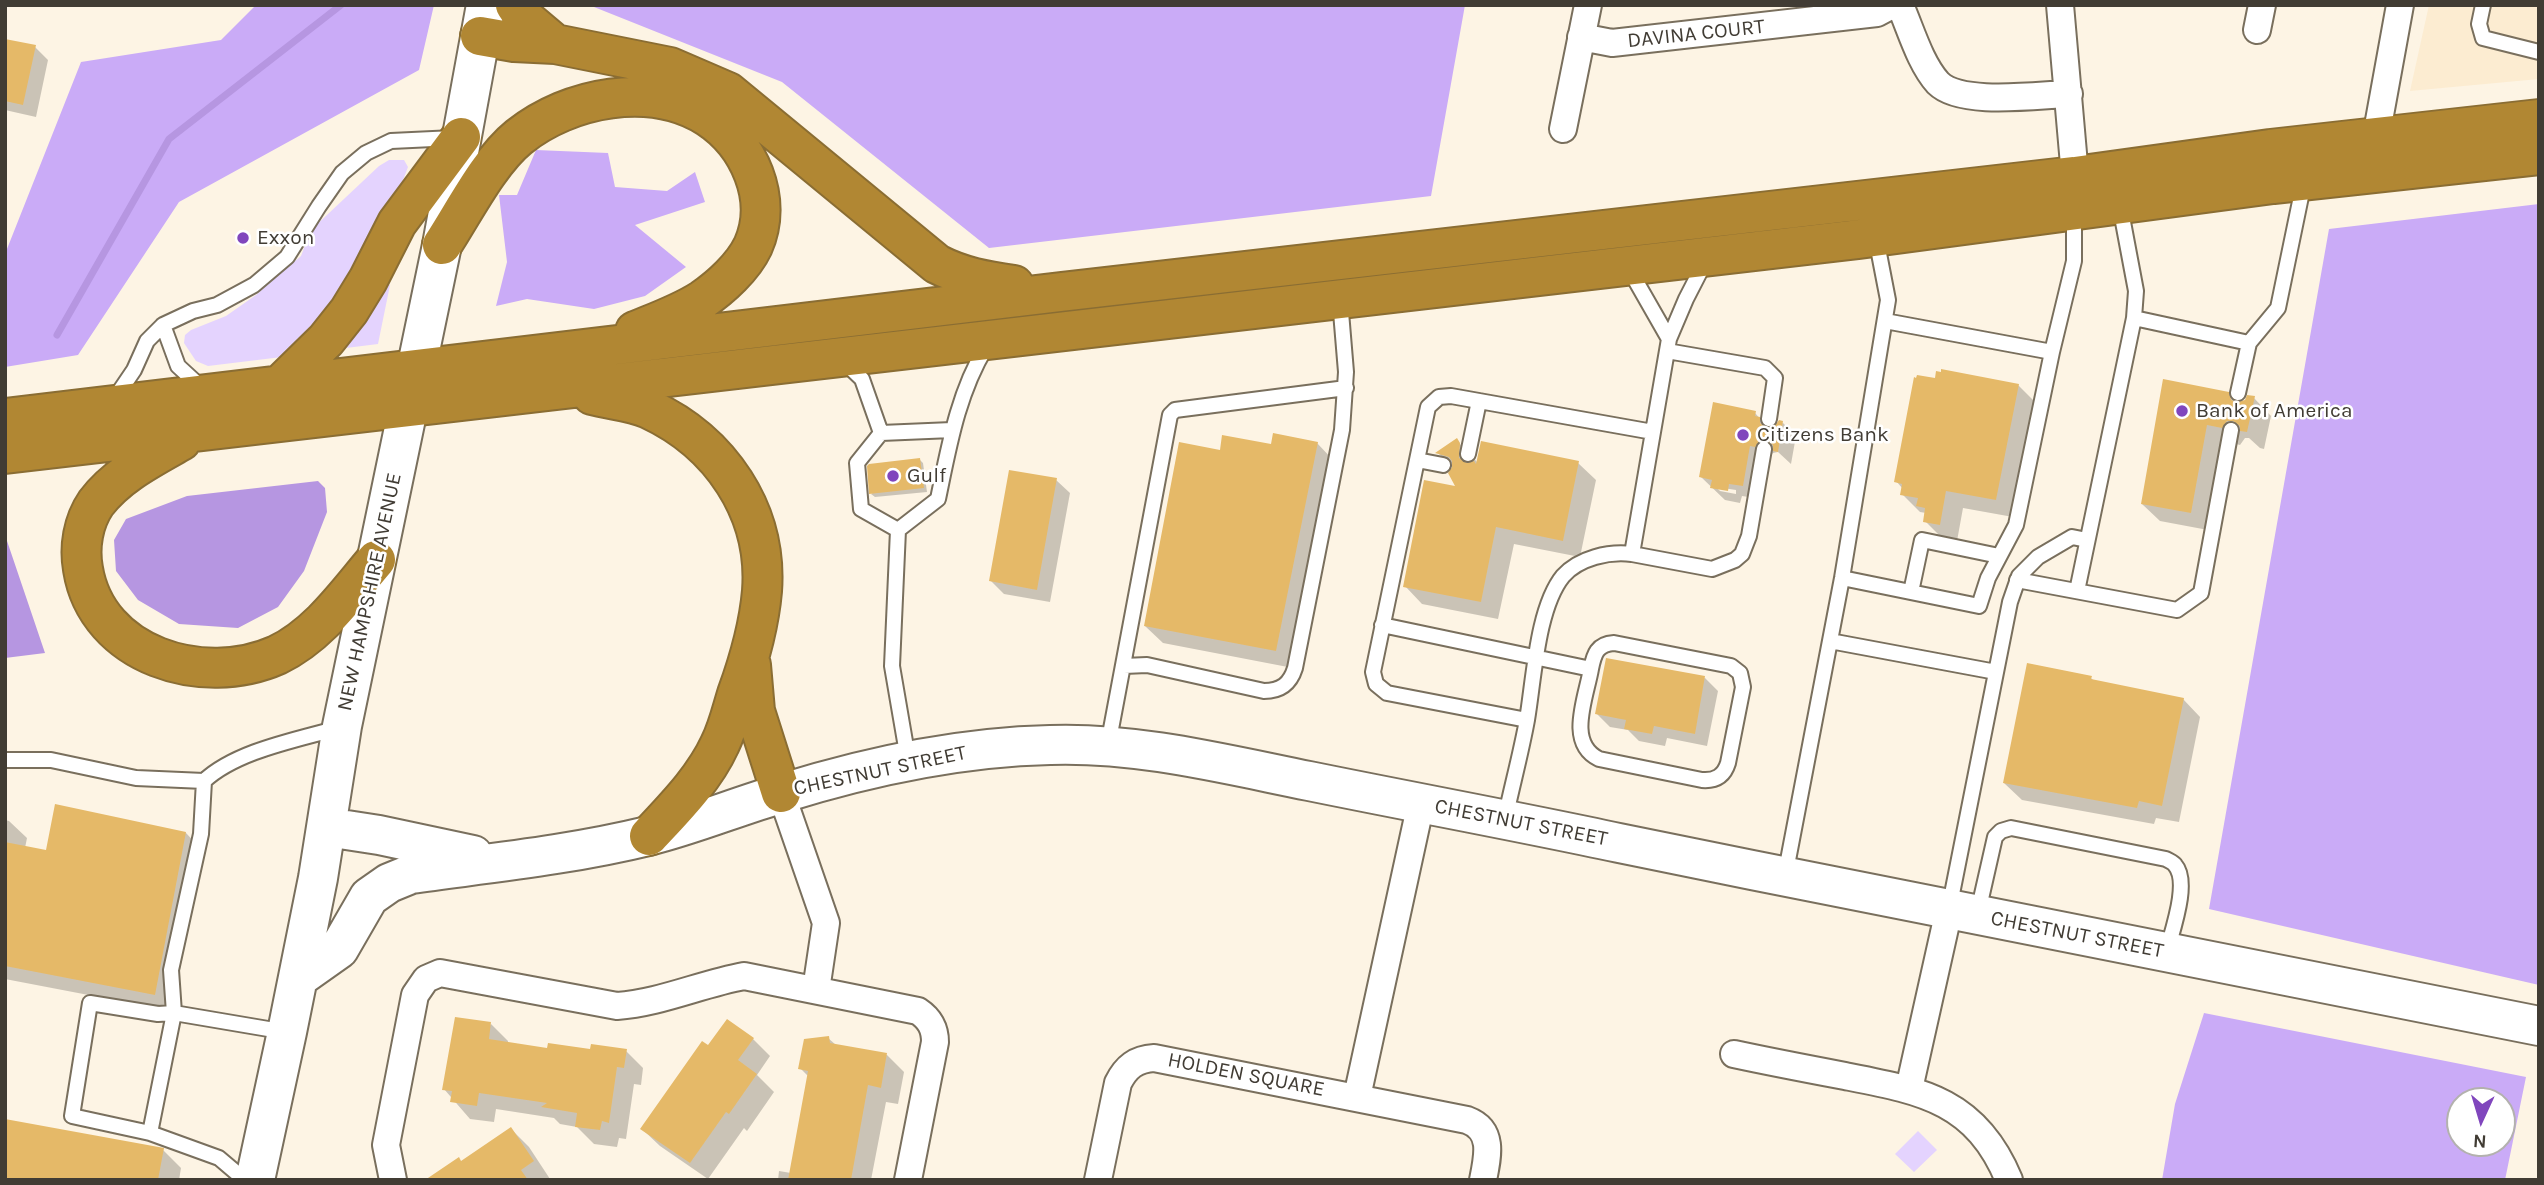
<!DOCTYPE html>
<html>
<head>
<meta charset="utf-8">
<style>
	body { margin:0 }
	#map { position:relative; width:2544px; height:1185px; overflow:hidden; background:#fdf4e4; font-family:Karla,sans-serif }
	canvas { display:block }
	.frame { position:absolute; inset:0; border:7px solid #413c34; pointer-events:none }
	.north { position:absolute; left:2446px; top:1087px; width:70px; height:70px; box-sizing:border-box; background:#fff; border:2px solid #b3b1ae; border-radius:50%; rotate:184deg; font-size:19px; font-weight:700; line-height:28px; text-align:center; color:#413c34 }
	.north::after { content:''; display:block; margin:auto; width:24px; height:32px; background:#8046bd; clip-path:polygon(50% 0,100% 100%,50% 72%,0 100%) }
</style>
</head>
<body>
<div id="map">
<canvas width="2544" height="1185"></canvas>
<div class="frame"></div>
<div class="north">N</div>
</div>
<script>
const context = document.querySelector('canvas').getContext('2d');
context.lineJoin = 'round';
function fillPath(path, color) {
  context.fillStyle = color;
  context.fill(path, 'evenodd');
}
function stroke(path, color, width, dash) {
  context.strokeStyle = color;
  context.lineWidth = width;
  context.lineCap = dash ? 'butt' : 'round';
  context.setLineDash(dash || []);
  context.stroke(path);
}
function drawText(font, color, halo, rows, align = 'center') {
  context.font = font + ' Karla,sans-serif';
  context.lineWidth = 5;
  context.setLineDash([]);
  context.textBaseline = 'middle';
  context.strokeStyle = halo;
  context.fillStyle = color;
  for (const [text, x, y, turn = 0] of rows) {
    context.save();
    context.translate(x, y);
    context.rotate((+turn || 0) * Math.PI / 180);
    context.textAlign = isNaN(turn) ? turn : align;
    if (halo) context.strokeText(text, 0, 0);
    context.fillText(text, 0, 0);
    context.restore();
  }
}
fillPath(new Path2D(`
	M2429,5H2539V79L2410,91Z`), '#fcecd1');
fillPath(new Path2D(`
	M389,160H404L408,167L397,196L355,282L290,356L208,366L196,361L184,343L185,335L191,330L226,316L256,295L301,256L311,230L379,166Z
	M384,283L390,285L378,344L338,349Z
	M1918,1131L1937,1150L1914,1172L1895,1154Z`), '#e4d3fe');
fillPath(new Path2D(`
	M256,5H434L419,70L179,202L78,355L5,367V254L81,62L221,40Z
	M589,5H1465L1431,196L989,248L782,82Z
	M536,150L608,153L615,187L667,191L695,172L705,202L635,225L686,267L645,296L594,309L527,299L496,306L507,262L499,195H517Z
	M2539,204V985L2209,909L2329,229Z
	M2204,1013L2526,1077L2505,1180H2162L2175,1104ZM2502,1101V1143H2460V1101Z`), '#caabf7');
fillPath(new Path2D(`
	M318,481L325,488L327,512L304,571L278,607L238,628L179,624L138,600L116,571L114,540L126,519L187,496Z
	M5,535L45,653L5,658Z`), '#b696e1');
fillPath(new Path2D(`
	M5,41L35,47L48,60L36,117L5,110Z
	M2018,385L2036,403L2013,517L1963,508L1957,541L1942,538L1925,521L1926,513L1920,512L1902,494L1903,489L1896,481Z
	M2228,393L2238,404L2254,398L2271,416L2264,449L2260,448L2249,438H2245L2240,445L2224,441L2208,530L2160,521L2142,504Z
	M1755,413L1770,430L1783,423L1796,436L1791,464L1778,452L1773,453L1768,459L1755,498L1742,496L1740,503L1725,500L1701,477ZM1716,487L1736,490V494L1720,491Z
	M1457,441L1478,463H1578L1596,480L1580,557L1514,544L1498,619L1422,604L1405,586L1459,489L1454,469L1438,453Z
	M1317,443L1334,461L1293,668L1163,643L1145,626L1221,452Z
	M920,460L923,463L927,492L875,497L871,494Z
	M1056,480L1070,493L1050,602L1004,594L991,581Z
	M1705,678L1718,691L1707,746L1667,738L1665,746L1639,741L1628,730L1610,727L1597,714Z
	M2091,678L2095,682L2183,699L2200,717L2179,822L2156,818L2154,824L2022,800L2004,783Z
	M5,820L9,821L27,838L25,848L47,852L186,833L203,851L172,1011L5,979Z
	M491,1024L508,1041V1044L549,1050L626,1051L643,1068L641,1085L634,1084L626,1139L619,1138L617,1147L594,1144L577,1127L560,1124L554,1118L496,1109L494,1122L470,1119L444,1089Z
	M828,1038L836,1045L887,1055L904,1072L898,1104L886,1102L871,1180H778L779,1171L791,1173L809,1077L800,1068Z
	M753,1039L770,1056L757,1075L774,1092L747,1131L744,1128L708,1179L660,1146L642,1129L708,1048Z
	M511,1129L529,1147L550,1179L447,1180L461,1162Z
	M163,1150L181,1168L179,1180H5Z`), '#0003');
stroke(new Path2D(`
	M57,335L169,139L341,5`), '#b696e1', 7);
fillPath(new Path2D(`
	M5,39L36,45L23,105L5,101Z
	M1941,369L2019,384L1996,500L1946,491L1940,525L1923,522L1925,508L1916,506L1918,498L1900,495L1902,484L1894,482L1914,377L1916,378L1917,375L1935,378L1936,371L1941,372Z
	M2163,379L2229,392L2231,400L2237,402L2245,400L2247,395L2255,396L2247,432L2240,431V426L2233,421H2227L2222,428L2207,425L2191,513L2141,504Z
	M1713,402L1756,411L1755,416L1760,417V423L1767,428H1773L1779,420L1783,421L1778,452L1773,451V445L1766,440H1760L1755,447L1750,446L1743,486L1729,484L1728,491L1710,488L1712,480L1699,477Z
	M1273,433L1318,442L1276,651L1144,626L1179,442L1220,450L1222,435L1271,444Z
	M1457,438L1460,443L1459,458L1467,463L1474,461L1476,464L1481,441L1579,461L1563,541L1496,527L1481,602L1403,587L1424,480L1455,486L1448,473L1452,467V461L1449,457L1435,453Z
	M920,458L924,488L869,494L867,466L869,464Z
	M1009,470L1057,478L1037,590L989,581Z
	M1606,658L1705,676L1695,734L1654,726L1652,734L1624,729L1626,720L1595,714Z
	M2027,663L2092,676L2091,679L2184,698L2162,806L2139,801L2137,808L2003,783Z
	M55,804L186,832L155,995L5,966V842L46,850Z
	M455,1017L491,1022L489,1039L547,1048L548,1043L590,1049L591,1044L627,1049L624,1068L617,1067L609,1123L602,1121L600,1130L575,1127L577,1113L541,1107L547,1103L479,1093L477,1106L450,1102L452,1091L442,1090Z
	M727,1019L754,1038L738,1060L757,1074L729,1114L726,1112L690,1163L640,1129L702,1041L708,1045Z
	M829,1036L830,1043L887,1053L881,1088L868,1085L851,1180H788L808,1071L798,1069L804,1039Z
	M5,1119L164,1148L158,1180H5Z
	M511,1127L534,1161L521,1170L528,1180H425L459,1157L461,1161Z`), '#e5b968');
const lane = new Path2D(`
	M2483,5L2479,24L2483,38L2539,52
	M1629,269L1669,339L1686,299L1705,262
	M2134,318L2249,343
	M1885,321L2052,352
	M163,325L193,311L217,305L254,285L287,257L319,206L342,173L366,153L391,141L454,138
	M1667,351L1765,368L1775,378L1769,419
	M843,361L862,379L881,433
	M2238,393L2249,343L2278,308L2304,182
	M115,398L134,370L147,341L163,325L178,366L203,389
	M1468,454L1479,401
	M1417,460L1443,465
	M898,530L861,509L857,463L881,433L952,430
	M1632,554L1712,569L1735,560L1742,554L1749,536L1764,449
	M1842,578L1979,606L1988,578L2016,525L2052,352L2074,261V212
	M2017,580L2177,610L2201,593L2231,430
	M2077,591L2134,318L2136,291L2120,206
	M1911,592L1922,540L1999,556
	M1382,625L1591,669C1594,654 1597,644 1614,643L1731,666L1740,673L1743,687L1728,763C1724,776 1715,781 1702,780L1599,759C1566,743 1586,698 1591,669
	M1830,641L1996,672
	M1124,666L1147,665L1264,691C1281,691 1290,684 1295,668L1342,430L1346,372L1340,300
	M1527,720L1387,693L1376,684L1373,672L1428,407L1439,397L1451,396L1653,432
	M1108,745L1170,415L1175,410L1346,388
	M908,759L892,666L898,530L938,499C949,446 958,393 986,347
	M5,760H51L136,778L204,781
	M1505,819C1512,786 1521,753 1527,720C1534,679 1537,608 1563,576C1579,558 1609,551 1632,554L1669,339
	M1785,876L1842,578L1888,300L1876,238
	M1949,909L2010,602L2019,576L2038,557L2072,537L2087,540
	M1978,912L1995,837L2001,831L2011,828L2166,859C2169,861 2173,862 2175,865C2190,882 2172,931 2167,951
	M150,1133L174,1013L171,970L201,834L204,781C236,751 296,740 338,728
	M245,1180L219,1158L150,1133L72,1116L90,1003L158,1014L174,1013L286,1032`);
const street = new Path2D(`
	M1900,5C1911,30 1920,63 1938,83C1961,106 2037,95 2069,94
	M2060,5L2075,176
	M2257,30L2262,5
	M1581,37L1612,43L1877,13L1892,5
	M1563,129L1588,5
	M2376,137L2400,5
	M781,793L826,923L816,990
	M1734,1054C1771,1062 1808,1069 1845,1076C1922,1091 1976,1100 2009,1180
	M1909,1089L1949,910
	M1357,1097L1421,803
	M393,1180L386,1145L415,995L426,979L440,973L617,1006C660,1003 701,984 744,976L918,1011C930,1019 935,1028 935,1042L908,1180
	M1098,1180L1118,1083C1126,1067 1136,1059 1154,1058L1467,1120C1494,1130 1488,1156 1483,1180`);
const secondary = new Path2D(`
	M327,827L379,835L473,855
	M298,978L339,949L369,897L389,883L411,874C490,863 570,855 648,836C693,825 738,806 783,793C870,766 959,747 1050,745C1137,742 1224,764 1309,781C1412,802 1516,821 1619,843C1925,906 2232,963 2539,1026
	M255,1180L287,1032L318,878L342,726L442,245L486,5`);
const highway = new Path2D(`
	M515,5L523,17L555,44
	M480,36L514,42L555,44L670,67L728,92L937,264C962,277 986,281 1014,285
	M442,245C463,213 489,161 519,137C569,97 651,81 708,117C749,144 774,199 753,246C743,267 721,287 702,300C682,313 657,322 635,331
	M278,387L326,340L349,311L368,280L397,223L461,137
	M592,395C610,400 632,401 649,409C720,442 768,511 762,591C759,626 749,661 737,694C732,710 728,728 720,744C704,779 675,808 649,836
	M5,418L1061,292L2075,176L2270,149L2539,119
	M181,441C151,458 117,475 96,503C83,522 79,547 83,569C97,656 203,688 277,655C319,635 347,594 376,560
	M5,454L1859,239L2273,184L2539,155
	M751,665L755,711L781,793`);
stroke(lane, '#796f5d', 18);
stroke(street, '#796f5d', 30);
stroke(secondary, '#796f5d', 42);
stroke(highway, '#8a6d33', 42);
stroke(lane, '#fff', 14);
stroke(street, '#fff', 26);
stroke(secondary, '#fff', 38);
stroke(highway, '#b18733', 38);
for (const [x, y, r, color] of [
	[243,238,7,"#8046bd"],
	[2182,411,7,"#8046bd"],
	[1743,435,7,"#8046bd"],
	[893,476,7,"#8046bd"]
]) {
  const dot = new Path2D();
  dot.arc(x, y, r, 0, 2 * Math.PI);
  context.fillStyle = color;
  context.fill(dot);
  stroke(dot, '#fff', 2.5);
}
drawText('21px', '#413c34', '#fff', [
	["DAVINA COURT",1696,34,-6],
	["NEW HAMPSHIRE AVENUE",370,592,-78],
	["CHESTNUT STREET",880,771,-12],
	["CHESTNUT STREET",1521,823,11],
	["CHESTNUT STREET",2077,935,11],
	["HOLDEN SQUARE",1246,1075,11]
]);
drawText('21px', '#413c34', '#fff', [
	["Exxon",257,238],
	["Bank of America",2196,411],
	["Citizens Bank",1757,435],
	["Gulf",907,476]
], 'left');
</script>
</body>
</html>
